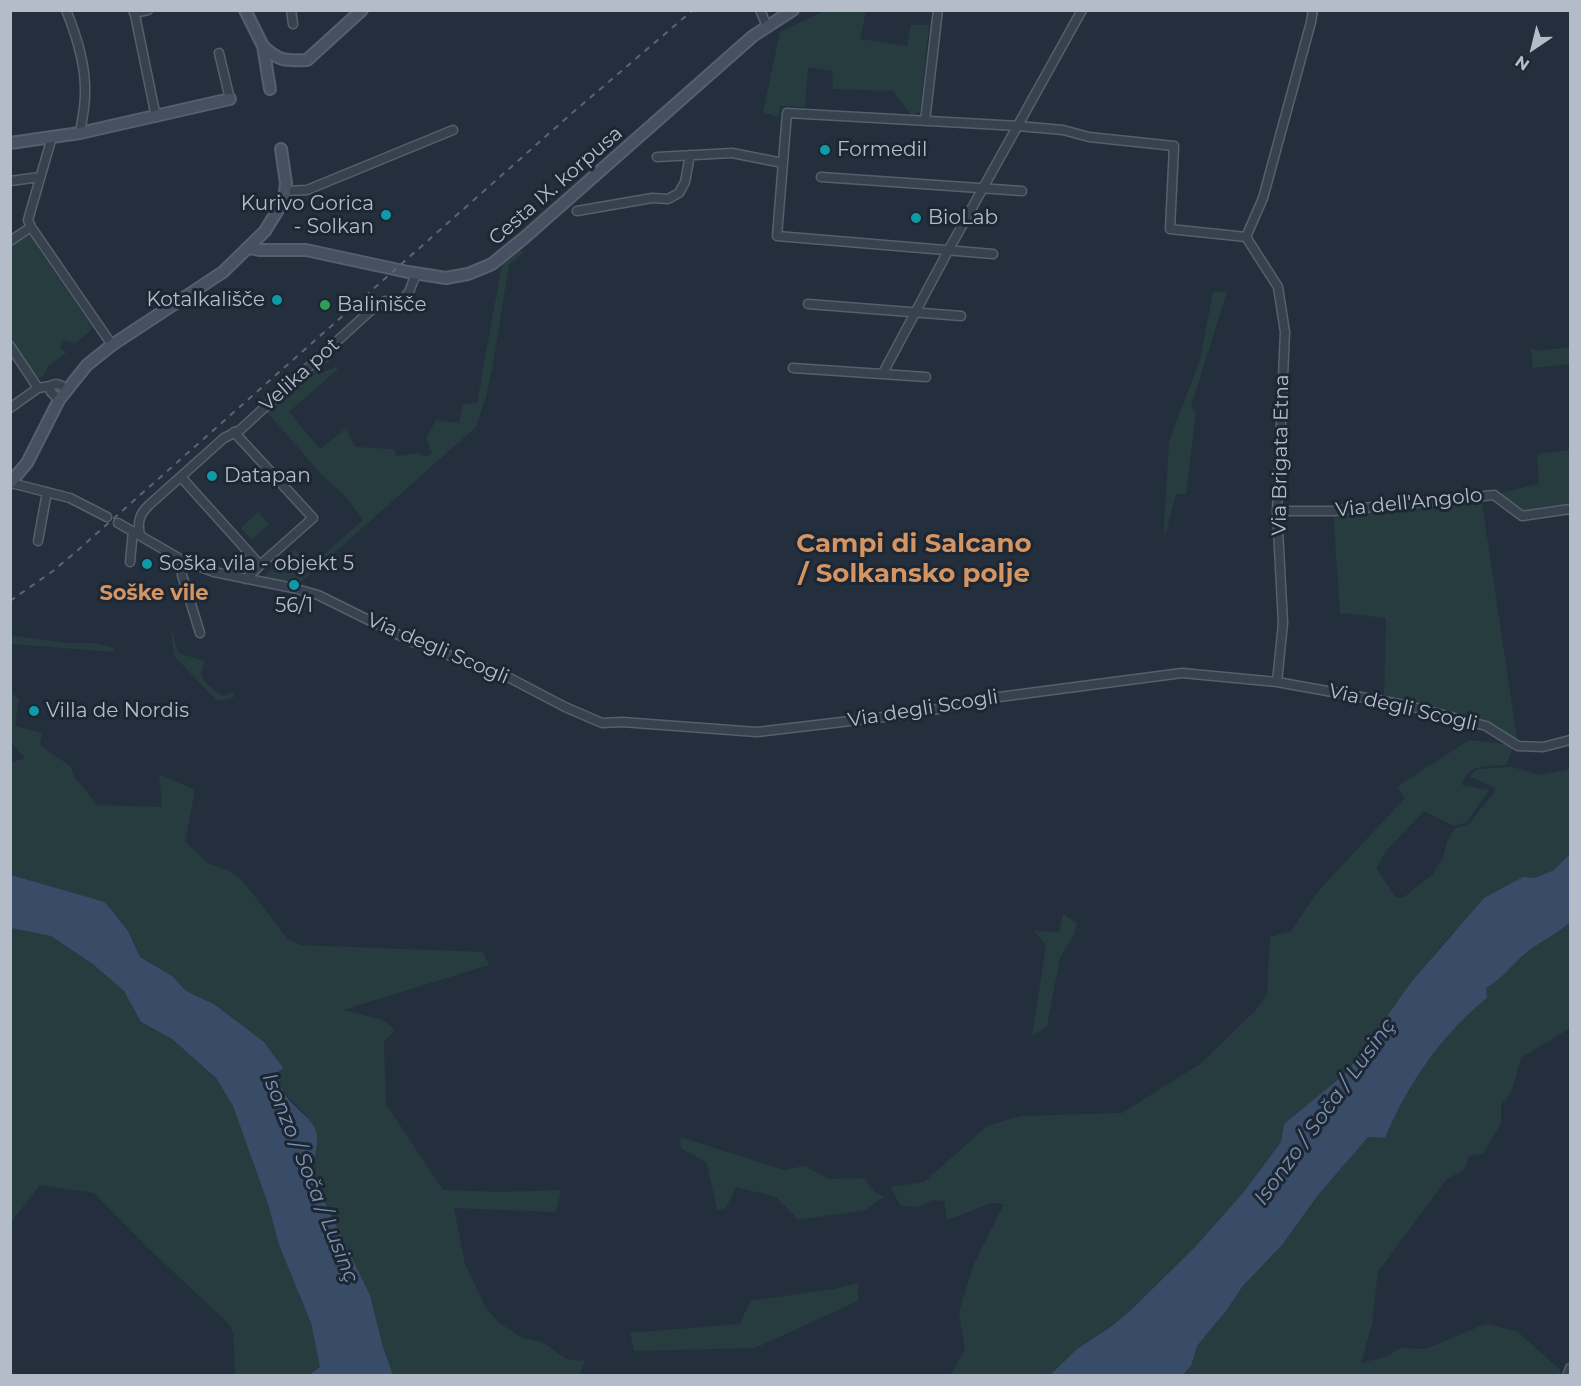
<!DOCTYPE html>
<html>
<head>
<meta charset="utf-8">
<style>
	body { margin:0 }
	#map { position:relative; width:1581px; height:1386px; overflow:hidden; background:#242f3e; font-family:Montserrat,sans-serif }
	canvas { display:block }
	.frame { position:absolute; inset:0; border:12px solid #b4bcc9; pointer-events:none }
	.north { position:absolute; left:1503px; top:18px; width:60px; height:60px; -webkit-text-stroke:4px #1d2633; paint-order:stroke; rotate:215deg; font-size:16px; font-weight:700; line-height:24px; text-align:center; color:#b4bcc9 }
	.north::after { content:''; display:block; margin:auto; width:21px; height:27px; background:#b4bcc9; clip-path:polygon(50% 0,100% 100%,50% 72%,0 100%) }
</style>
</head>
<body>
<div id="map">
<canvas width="1581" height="1386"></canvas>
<div class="frame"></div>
<div class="north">N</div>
</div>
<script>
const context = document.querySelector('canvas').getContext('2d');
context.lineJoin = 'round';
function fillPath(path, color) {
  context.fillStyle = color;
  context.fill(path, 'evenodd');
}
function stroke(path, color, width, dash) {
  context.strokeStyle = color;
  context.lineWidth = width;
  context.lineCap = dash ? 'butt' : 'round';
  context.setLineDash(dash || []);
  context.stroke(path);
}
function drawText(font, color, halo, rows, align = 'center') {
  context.font = font + ' Montserrat,sans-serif';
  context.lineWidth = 6;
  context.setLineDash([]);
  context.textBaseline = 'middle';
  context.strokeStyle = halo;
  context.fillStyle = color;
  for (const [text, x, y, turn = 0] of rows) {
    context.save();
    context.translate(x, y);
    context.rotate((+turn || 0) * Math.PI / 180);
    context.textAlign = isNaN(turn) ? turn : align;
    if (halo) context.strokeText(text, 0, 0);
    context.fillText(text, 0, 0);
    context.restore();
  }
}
fillPath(new Path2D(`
	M824,11H866L860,39L907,46L911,25H929L920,112L911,115L893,91L833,89L832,71L808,67L805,107L780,106L778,117L763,112L780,32Z
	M33,234L41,245L38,248L93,328L75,344L66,340L59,346L66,353L48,366L43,377L36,378L11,344V245Z
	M519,250L524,252L509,265L493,364L486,397L476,427L297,586L268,580L263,577L295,549L311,566L363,520L347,498L321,474L266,411L327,355L332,359L318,371L321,373L336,367L338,369L289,412L320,449L346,428L355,447L394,449L397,456L418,453L427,457L432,453L426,438L436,420L459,423L463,404L477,403L502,264Z
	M1213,292H1227L1191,406L1196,412L1186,494H1176L1165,536L1164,526L1169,441L1200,360Z
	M1570,347V364L1533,368L1531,348L1537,351Z
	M1570,450V505L1522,512L1499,493L1539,484L1537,454Z
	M1481,496L1518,746L1486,726L1384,701L1386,618L1340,613L1333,511Z
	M258,512L269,524L252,540L241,528Z
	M171,628L178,653L204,661L201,675L207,684L222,696L234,692L233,698L217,701L174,656Z
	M15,636L67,643H93L114,648L113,652L11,644V637Z
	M11,692L19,699L15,726L42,733L40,745L70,766L76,779L98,805L162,807L159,774L195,790L185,842L208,863L227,870L241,879L287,938L300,945L483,952L489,965L343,1010L384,1020L395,1030L384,1042L386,1104L443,1190L499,1192L561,1190L556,1212L454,1208L465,1264L485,1306L498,1322L523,1338L542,1342L566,1359L585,1361L579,1375H393L383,1347L370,1295L309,1170L307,1116L286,1095L277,1073L282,1068L264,1042L214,1004L186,991L172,976L140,957L128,931L105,902L11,875L10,763L25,758L11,742Z
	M1469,740L1514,745L1506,765C1488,766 1468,763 1462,785L1489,790L1467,822L1454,826L1424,811L1386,851L1376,868L1396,898L1404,897L1432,875L1443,858L1447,841L1454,829L1469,824L1495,791V788L1469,776L1478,769L1512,767L1540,775L1570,769V854L1554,870L1534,878L1463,924L1450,936L1412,981L1347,1072L1284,1124L1281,1142L1243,1193L1195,1247L1131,1310L1112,1326L1077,1349L1050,1375H950L965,1350L959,1312L973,1266L1004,1204L992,1203L947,1220L944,1201L932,1200L920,1207L901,1206L890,1187L924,1182L987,1126L1021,1116L1122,1113L1200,1064L1257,1009L1267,994L1270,937L1290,932L1320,889L1405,798L1397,787Z
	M1063,914L1077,923L1074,935L1060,957L1047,1026L1032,1036L1046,945L1034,931L1059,932Z
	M1570,922V1028L1521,1058L1511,1093L1501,1104V1123L1483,1154L1469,1156L1465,1169L1446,1180L1378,1272L1372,1324L1361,1363L1385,1357L1401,1348L1426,1349L1485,1324L1517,1331L1560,1370L1562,1375L1183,1376L1191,1366L1197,1346L1226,1311L1242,1287L1282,1245L1318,1195L1368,1137L1385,1138C1408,1084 1441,1035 1487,998L1485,988C1503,979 1513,963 1528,951C1542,941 1557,934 1570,922Z
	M11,928L51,936L94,965L124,991L141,1022L172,1039L216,1078L233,1106L268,1204L279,1245L311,1323L320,1367L309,1375H235L233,1333L230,1325L147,1247L94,1193L40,1185L11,1222Z
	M680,1137L784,1170L804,1166L829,1179L863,1178L875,1192L884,1197L865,1210L799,1220L776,1197L736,1187L726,1208L717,1210L707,1163L681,1148Z
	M858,1283V1301L755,1348L634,1351L630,1331L641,1332L740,1324L750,1301L834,1289Z`), '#263c3f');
fillPath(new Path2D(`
	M1570,854V922C1557,934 1542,941 1528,951C1513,963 1503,979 1486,988L1487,998C1441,1035 1408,1084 1385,1138L1368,1137L1318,1195L1282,1245L1242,1287L1226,1311L1197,1346L1191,1366L1183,1375H1050L1077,1349L1112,1326L1131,1310L1195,1247L1243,1193L1281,1142L1284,1124L1347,1072L1412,981L1484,898L1523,877L1534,878L1554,870Z
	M11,875L105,902L128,931L140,957L172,976L186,991L214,1004L264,1042L283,1068L277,1073C280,1080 282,1090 286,1096C304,1120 324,1120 315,1156L309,1157V1170L370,1295L383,1347L393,1375H309L320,1367L311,1323L279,1245L268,1204L233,1106L216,1078L172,1039L141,1022L124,991L94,965L51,936L11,928Z`), '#394c67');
const street = new Path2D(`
	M66,10C77,37 86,65 85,94C85,107 82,120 80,133
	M134,10L156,117
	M291,10L293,24
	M760,10L767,26
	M134,13L148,10
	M219,53L230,99
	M925,121L938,10
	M52,137L28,220L31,227L112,345
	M657,157L732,153L783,163
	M821,177L1022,191
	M10,181L40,177
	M285,191L307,190L453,130
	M577,211L652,198L668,199L679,193L685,182L690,155
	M10,241L31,227
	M993,254L777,236L787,113L1018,126L1063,130L1089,137L1174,146L1170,229L1246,237
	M808,304L961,316
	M10,346L38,388
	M793,368L926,377
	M883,373L948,251L1082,10
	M59,400L51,392L50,386C57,382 61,385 66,389
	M10,408L38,388L50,386
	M234,432L313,518L260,565
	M181,477L260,565L246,579
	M11,483L70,498L107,517
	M1277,511H1333L1494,495L1522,516L1570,509
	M118,523L182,560L214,572L293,588L318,595L415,643L506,676L565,707L602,723L622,722L757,732L918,713L999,697L1182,673L1277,682L1405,705L1486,726L1518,746L1543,747L1570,740
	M140,535C137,521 140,514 149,505L224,438L240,430L370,311L385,301H401L409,292L416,274
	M38,541L47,492
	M182,560V575L200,633
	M130,562L133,531
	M1277,682L1283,623L1277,511L1285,332L1278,287L1246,237L1263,198L1311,22L1313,10
	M1567,1376L1570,1368`);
const secondary = new Path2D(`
	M245,10L263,46L270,89
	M263,46C278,61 286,61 307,60L362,10
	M10,143L80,133L230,99
	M249,248L259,250H306L408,272L446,278L468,274L492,264L524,238L753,36L793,10
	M10,483L27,463L59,400L87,365L112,345L223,272L265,231L284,200L286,183L281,149`);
stroke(street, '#565f6c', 11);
stroke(secondary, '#565f6c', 14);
stroke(street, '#38414e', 8);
stroke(secondary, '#465061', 10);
stroke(new Path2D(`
	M10,601L53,571L78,550L571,114L693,10`), '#5a6575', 2, [6, 6]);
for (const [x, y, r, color] of [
	[825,150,6,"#0f9aa8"],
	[386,215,6,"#0f9aa8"],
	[916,218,6,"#0f9aa8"],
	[277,300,6,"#0f9aa8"],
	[325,305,6,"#2e9e5b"],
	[212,476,6,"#0f9aa8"],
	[147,564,6,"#0f9aa8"],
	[294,585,6,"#0f9aa8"],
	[34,711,6,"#0f9aa8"]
]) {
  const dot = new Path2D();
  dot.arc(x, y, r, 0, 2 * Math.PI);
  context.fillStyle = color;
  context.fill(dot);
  stroke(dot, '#1d2633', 2);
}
drawText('20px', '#b4bcc9', '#1d2633', [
	["Formedil",837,150],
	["Kurivo Gorica",374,204,"right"],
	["- Solkan",374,227,"right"],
	["BioLab",928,218],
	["Kotalkališče",265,300,"right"],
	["Balinišče",337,305],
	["Datapan",224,476],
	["Soška vila - objekt 5",159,564],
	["56/1",294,606,"center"],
	["Villa de Nordis",46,711]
], 'left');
drawText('20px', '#b4bcc9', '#1d2633', [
	["Cesta IX. korpusa",556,186,-41],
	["Velika pot",300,375,-42],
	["Via Brigata Etna",1281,455,-89],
	["Via dell'Angolo",1409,503,-6],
	["Via degli Scogli",438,649,23],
	["Via degli Scogli",1403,708,13],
	["Via degli Scogli",923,709,-9]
]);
drawText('bold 21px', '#d59563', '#1d2633', [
	["Soške vile",154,594]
]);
drawText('italic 21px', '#7c92b1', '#1d2633', [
	["Isonzo / Soča / Lusinç",1325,1112,-54],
	["Isonzo / Soča / Lusinç",310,1178,68]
]);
drawText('bold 26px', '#d59563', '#1d2633', [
	["Campi di Salcano",914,544],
	["/ Solkansko polje",914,574]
]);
</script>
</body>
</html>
